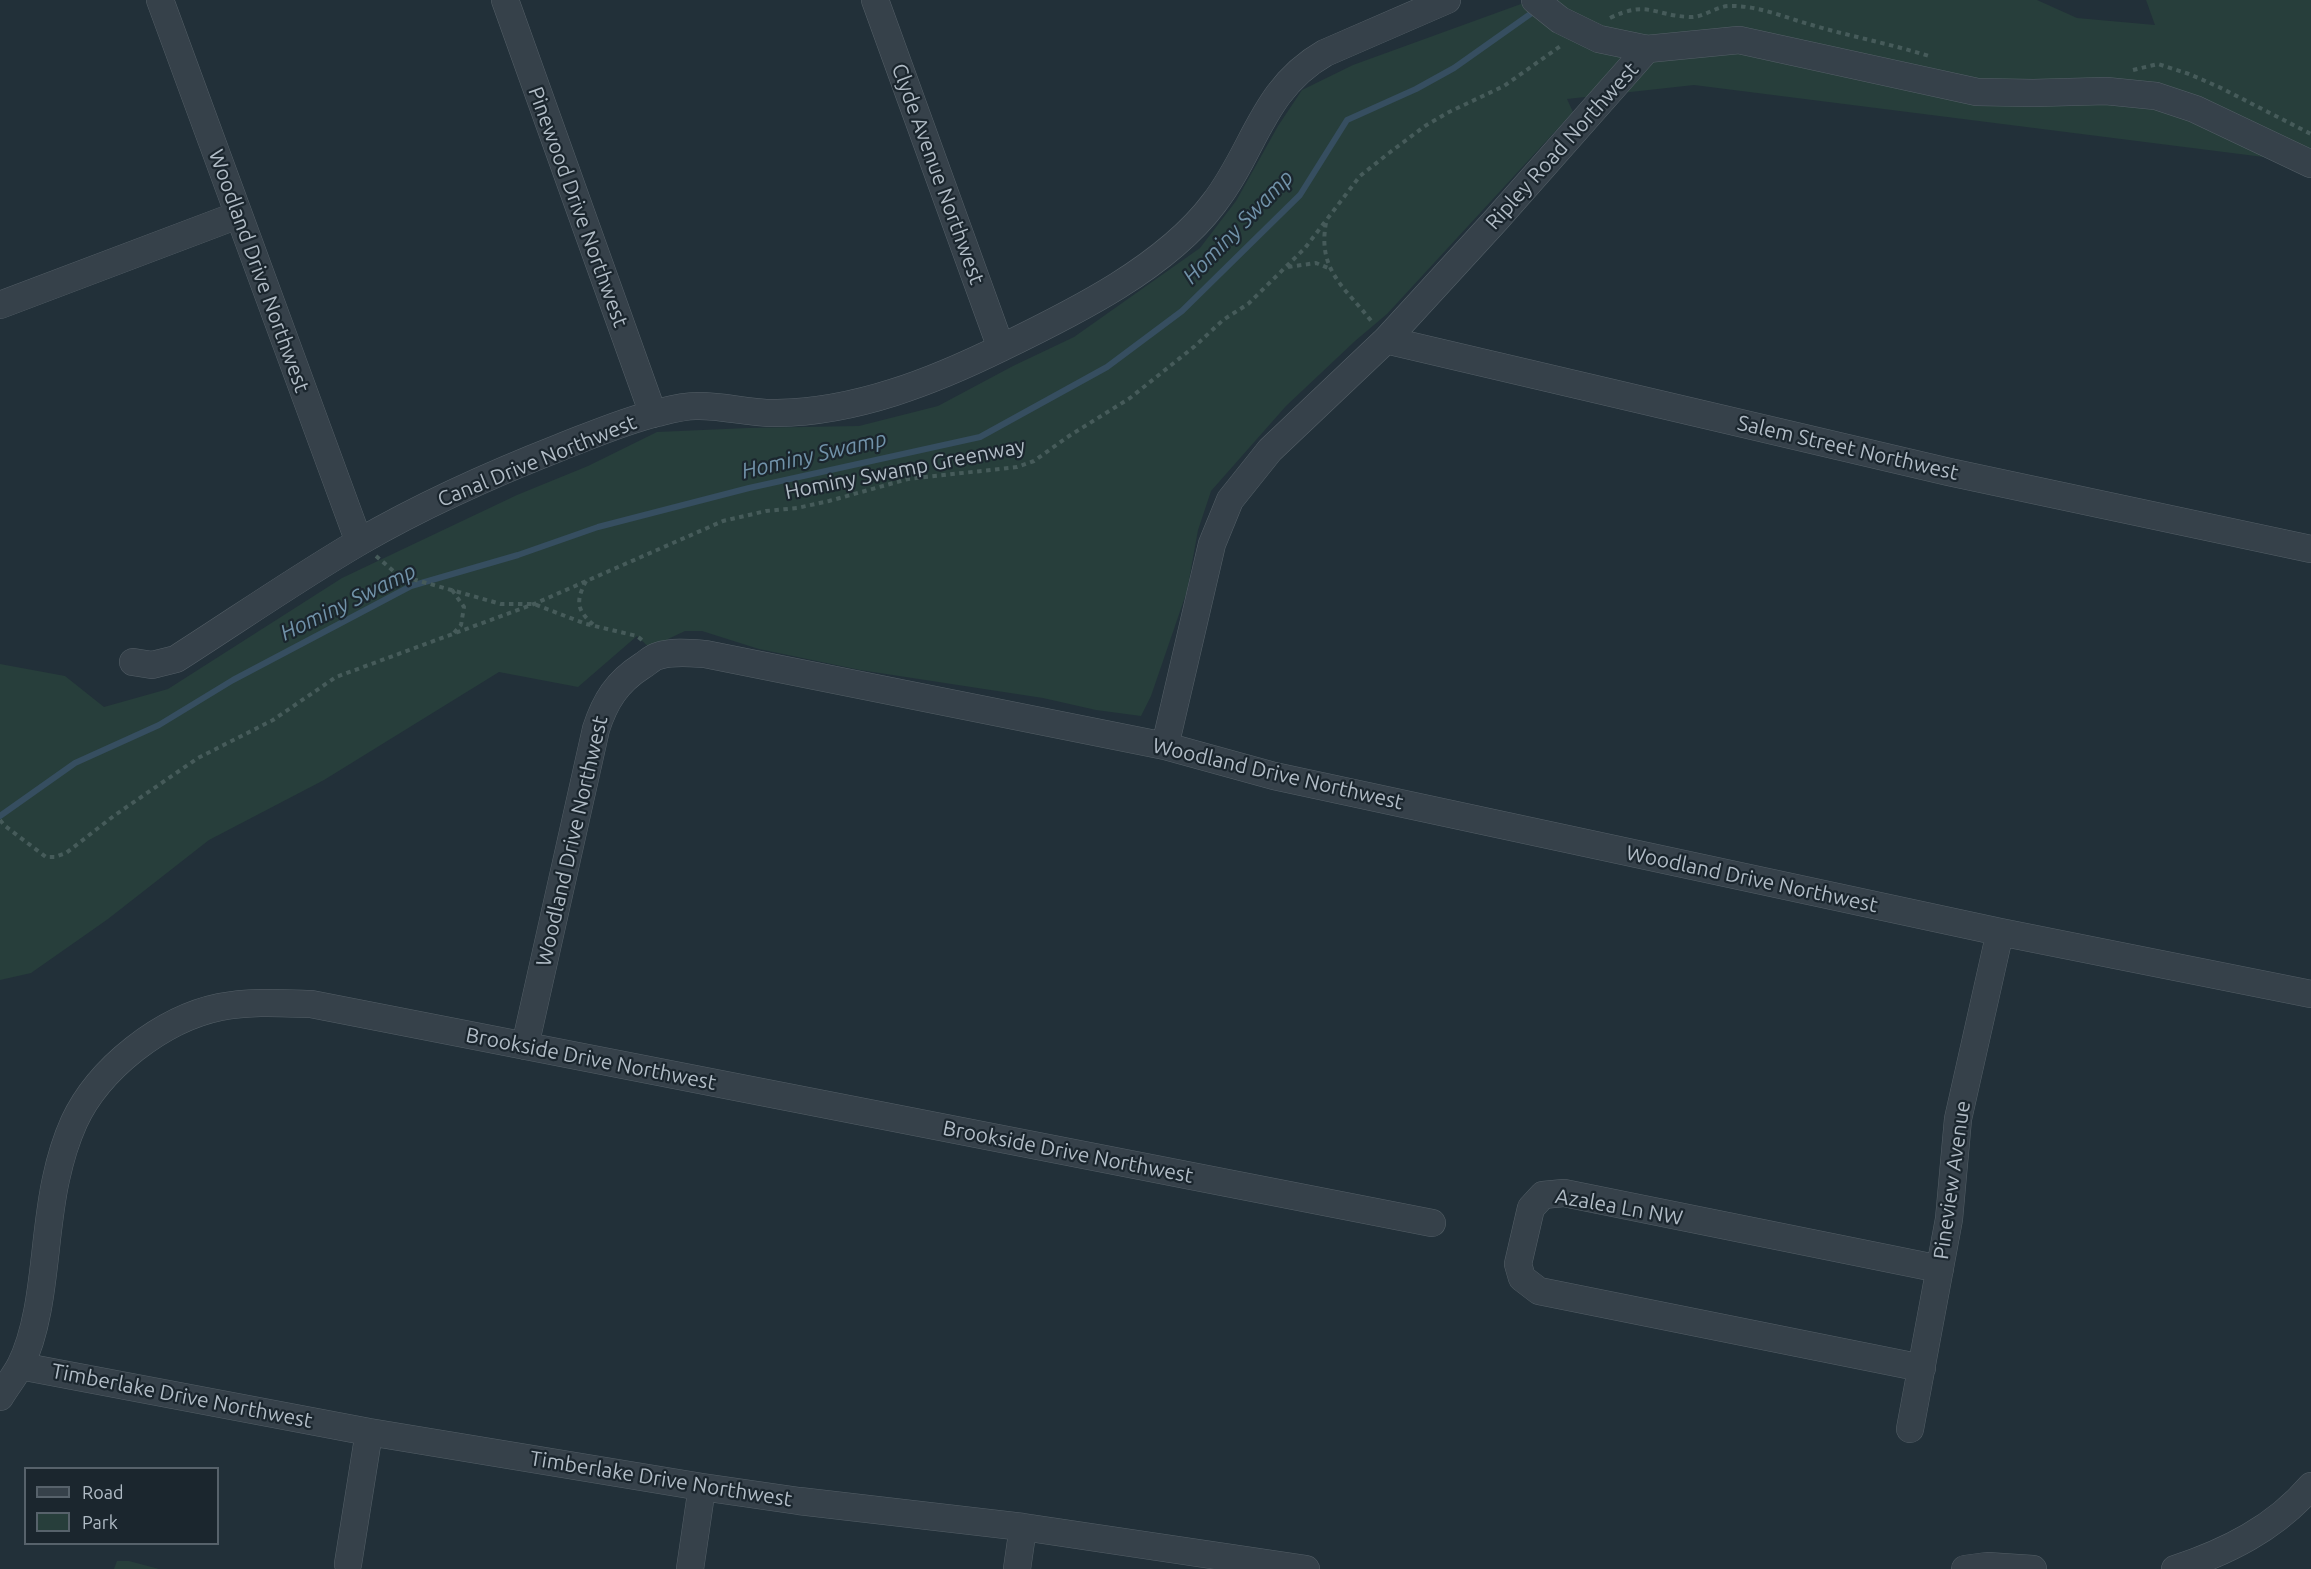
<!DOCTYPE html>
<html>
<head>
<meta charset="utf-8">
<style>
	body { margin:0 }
	#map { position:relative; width:2311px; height:1569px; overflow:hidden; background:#223039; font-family:Ubuntu,sans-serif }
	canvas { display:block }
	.legend { position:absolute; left:24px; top:1467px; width:195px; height:78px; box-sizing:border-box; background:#1b262e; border:2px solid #57626b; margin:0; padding:8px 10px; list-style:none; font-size:18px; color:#b1bcc6 }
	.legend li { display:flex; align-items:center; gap:12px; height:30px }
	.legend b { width:30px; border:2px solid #57626b }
</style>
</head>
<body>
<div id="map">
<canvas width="2311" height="1569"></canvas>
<ul class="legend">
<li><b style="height:8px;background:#36414a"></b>Road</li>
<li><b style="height:16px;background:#273e3b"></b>Park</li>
</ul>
</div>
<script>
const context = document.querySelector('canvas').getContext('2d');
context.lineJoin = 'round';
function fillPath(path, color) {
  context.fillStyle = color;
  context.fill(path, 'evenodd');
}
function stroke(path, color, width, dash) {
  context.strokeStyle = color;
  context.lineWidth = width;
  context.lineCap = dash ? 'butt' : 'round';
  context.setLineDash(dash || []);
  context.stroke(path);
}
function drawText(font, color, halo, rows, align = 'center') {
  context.font = font + ' Ubuntu,sans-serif';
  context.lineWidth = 4.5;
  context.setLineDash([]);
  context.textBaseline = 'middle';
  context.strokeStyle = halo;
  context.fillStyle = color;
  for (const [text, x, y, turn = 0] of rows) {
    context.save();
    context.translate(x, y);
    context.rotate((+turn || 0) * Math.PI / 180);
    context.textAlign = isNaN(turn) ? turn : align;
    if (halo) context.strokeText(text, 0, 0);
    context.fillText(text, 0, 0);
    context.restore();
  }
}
fillPath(new Path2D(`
	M1532,0H2037L2077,18L2155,25L2146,0H2311V163L1694,85L1567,99L1573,112L1387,314L1355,341L1286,406L1211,491L1198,530L1187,591L1151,696L1141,716L1096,710L1043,698L860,670L759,649L702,631H685L668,639L658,656L637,636L578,687L499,672L324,780L209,840L108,919L31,973L0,980V664L65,676L104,707L168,689L342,578L517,495L588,466L657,432L748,428L859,426L938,406L1013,366L1074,337L1200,248L1236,201L1278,126L1302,90L1353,65Z
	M117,1561H129L159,1569H114Z`), '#273e3b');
stroke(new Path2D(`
	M0,816L75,763L159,725L233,680L411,586L518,555L598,527L749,488L980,437L1107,367L1182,311L1300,195L1347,120L1416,89L1454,68L1536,10`), '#364e60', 6);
const minor = new Path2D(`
	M160,0L359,542
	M505,0L653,414
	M875,0L1001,348
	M1535,0L1560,20L1599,39L1647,49
	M0,305L238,215
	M1386,340L1949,472L2311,549
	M133,662L152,665L176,659C237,620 296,579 359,542C423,505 492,474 561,447C592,435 624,421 657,413C669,410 683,406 696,406C723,405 750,414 777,413C856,412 934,381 1003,347C1075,312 1166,267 1214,203C1255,150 1262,89 1325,53L1447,0
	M1165,746L1212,544L1230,500L1270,450L1386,340L1496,220L1647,49L1739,40L1977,92L2033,93L2106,91L2156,96L2195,109L2311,164
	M525,1046L596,729C605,701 617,682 642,666C647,663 653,657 658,656C672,651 691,653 705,654L1165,746L1274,776L2000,932L2311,994
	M20,1366L369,1432L702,1487L799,1501L1023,1527L1306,1569
	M1922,1368L1539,1291L1522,1278L1518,1264L1531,1208L1543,1195L1564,1193L1940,1269
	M0,1397C6,1387 14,1377 20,1366C46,1315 43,1236 56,1179C60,1160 66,1140 74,1122C99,1068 162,1019 220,1007C250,1001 281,1003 311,1004L1432,1223
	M1910,1429L1949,1219L1958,1119L2000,932
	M348,1564L369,1432
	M690,1569L702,1487
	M1017,1569L1023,1527
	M1965,1569L1987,1566L2033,1569
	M2175,1569C2227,1552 2275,1528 2311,1486`);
stroke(minor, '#545f67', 28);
stroke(new Path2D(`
	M1610,18C1647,0 1653,15 1689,17C1705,18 1716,5 1732,6C1760,6 1786,18 1812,25C1852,37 1892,44 1932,57
	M2133,70L2158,64L2189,74L2219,87L2311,134
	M1326,223C1317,271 1346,288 1372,322
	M1288,267L1316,263L1328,268
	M376,556L398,575L501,604H534L586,624L637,636L642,640
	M586,581C575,602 577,611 595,626
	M452,590L464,607L461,625L452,635
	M0,820L5,826L46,857H55L66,853L115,815L198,758L273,720L336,677L534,604L723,521L766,511L797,508L829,501L908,479L1017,467L1034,461L1069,436L1130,398L1195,346L1223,320L1248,304L1305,248L1360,176L1389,153L1425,126L1449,112L1504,86L1562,45`), '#465b5a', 4, [4.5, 4.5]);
stroke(minor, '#36414a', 27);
drawText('21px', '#b1bcc6', '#1b262e', [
	["Ripley Road Northwest",1562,146,-48],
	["Clyde Avenue Northwest",938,174,70],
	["Pinewood Drive Northwest",578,207,70],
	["Woodland Drive Northwest",259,271,70],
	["Salem Street Northwest",1848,448,13],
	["Canal Drive Northwest",537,461,-22],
	["Hominy Swamp Greenway",905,469,-11],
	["Woodland Drive Northwest",1278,774,13],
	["Woodland Drive Northwest",572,841,-77],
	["Woodland Drive Northwest",1752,879,12],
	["Brookside Drive Northwest",591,1059,11],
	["Brookside Drive Northwest",1068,1152,11],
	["Pineview Avenue",1952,1180,-82],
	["Azalea Ln NW",1619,1207,10],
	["Timberlake Drive Northwest",182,1396,11],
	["Timberlake Drive Northwest",661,1479,9]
]);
drawText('italic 22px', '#7192a9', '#1b262e', [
	["Hominy Swamp",1238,227,-46],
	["Hominy Swamp",814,455,-13],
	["Hominy Swamp",348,602,-26]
]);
</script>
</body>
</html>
